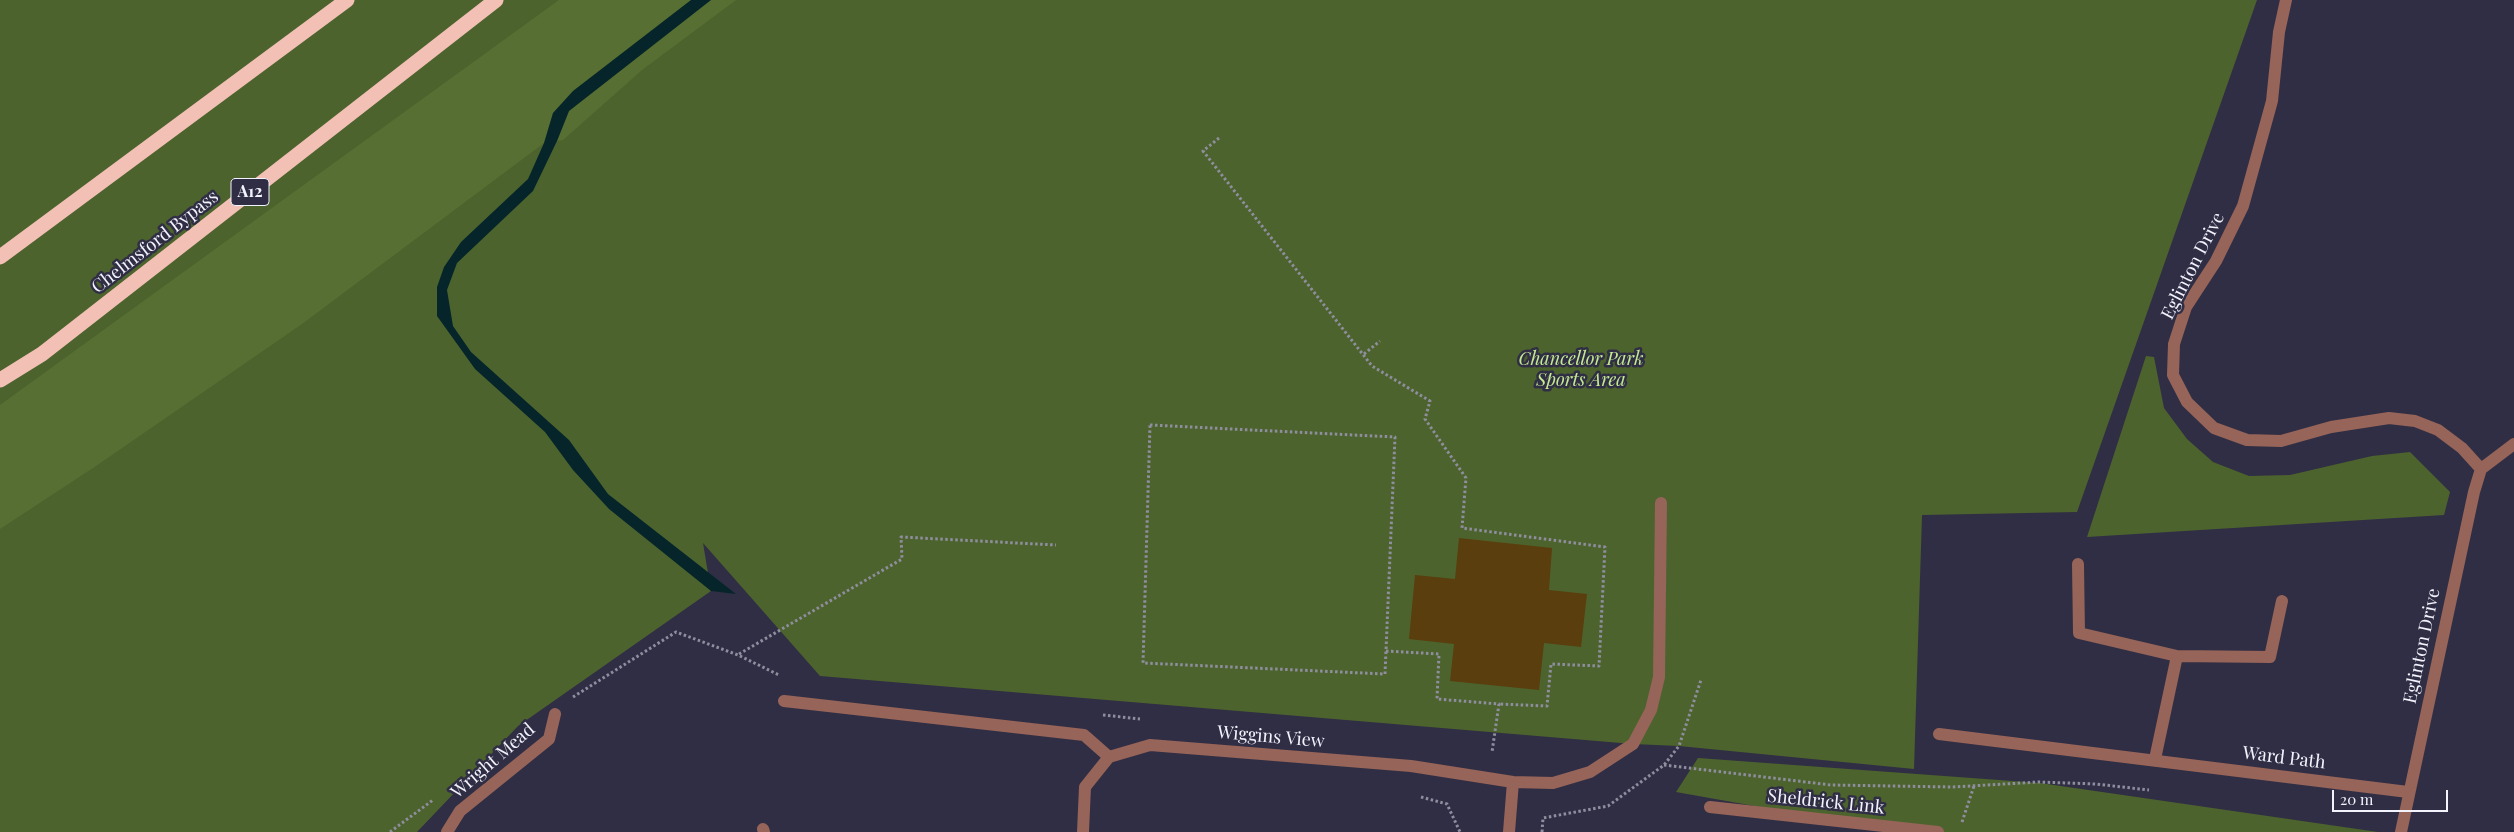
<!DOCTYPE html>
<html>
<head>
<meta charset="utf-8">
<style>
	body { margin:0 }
	#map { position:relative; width:2514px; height:832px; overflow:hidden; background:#302e44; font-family:"Playfair Display",serif }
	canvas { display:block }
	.scale { position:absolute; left:2332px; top:790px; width:116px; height:22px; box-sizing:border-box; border:2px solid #f3f3fe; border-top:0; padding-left:6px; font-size:15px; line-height:18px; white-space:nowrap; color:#f3f3fe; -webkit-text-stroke:4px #302e44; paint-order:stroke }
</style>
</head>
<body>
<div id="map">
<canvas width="2514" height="832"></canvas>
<div class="scale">20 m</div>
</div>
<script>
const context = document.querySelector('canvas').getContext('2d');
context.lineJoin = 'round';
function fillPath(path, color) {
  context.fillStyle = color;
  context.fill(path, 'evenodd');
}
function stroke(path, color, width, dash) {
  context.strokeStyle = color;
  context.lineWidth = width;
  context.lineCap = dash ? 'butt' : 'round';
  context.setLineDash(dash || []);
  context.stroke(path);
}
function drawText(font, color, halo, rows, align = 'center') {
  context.font = font + ' "Playfair Display",serif';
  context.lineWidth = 5;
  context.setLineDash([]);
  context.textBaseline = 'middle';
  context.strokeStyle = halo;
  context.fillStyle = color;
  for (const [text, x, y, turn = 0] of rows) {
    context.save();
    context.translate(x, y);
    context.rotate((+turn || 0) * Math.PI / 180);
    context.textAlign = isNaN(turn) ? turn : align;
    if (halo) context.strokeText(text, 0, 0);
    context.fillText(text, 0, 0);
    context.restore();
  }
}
fillPath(new Path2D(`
	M0,0H2257L2077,512L1922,515L1914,769L1679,746L1633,744L820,676L703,543L711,591L518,726L417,832H0Z
	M2146,356L2154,357L2164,408L2187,439L2213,462L2249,476L2290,475L2372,456L2410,452L2450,492L2444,515L2087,537Z
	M1698,758L2040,783L2378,832H1900L1676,792Z`), '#4d632d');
fillPath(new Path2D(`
	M559,0H691L573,91L553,113L544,143L302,324L96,466L0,529V405Z
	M711,0H736L642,70L563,140L557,141L569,111Z`), '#576f32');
fillPath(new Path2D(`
	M691,0H711L569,111L557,141L533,191L457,263L447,290L453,326L471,352L569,440L608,494L736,594L711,591L609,509L573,470L545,432L475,369L437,316V287L444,267L461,242L528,179L544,143L553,113L573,91Z`), '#06252a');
fillPath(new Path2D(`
	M1459,538L1552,548L1549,590L1587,594L1581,647L1544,643L1539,690L1450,681L1454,644L1409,639L1415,575L1455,579Z`), '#5a3e0d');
stroke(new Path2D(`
	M1219,138L1203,151L1372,366L1430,401L1425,419L1466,478L1462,528L1605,547L1599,666L1551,664L1547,706L1499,704
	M1364,354L1380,341
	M1150,425L1395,437L1385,674L1143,663Z
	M1386,651L1439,654L1437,699L1499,704L1492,752
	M739,654L902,559L901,537L1056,545
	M573,697L676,632L738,655L779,675
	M1103,715L1140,719
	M1664,765L1831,785L1953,787L2039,782L2096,784L2149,790
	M1421,797L1447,804L1460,832
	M1962,822L1974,786
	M390,832L433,800
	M1542,832L1543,818L1608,806L1664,765L1679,746L1701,680`), '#8f8e9f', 3, [2.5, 2.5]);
stroke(new Path2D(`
	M2286,0L2279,32L2272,101L2243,206L2216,261L2186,307L2174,344L2173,375L2187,402L2214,428L2247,440L2281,441L2331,427L2389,418L2415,421L2438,430L2462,448L2481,469
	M2078,564L2079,633L2177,656L2155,759
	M2177,656L2270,657L2282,601
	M784,701L1084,735L1109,757
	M1939,734L2408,792
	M1710,807L1938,832
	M763,829L764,832
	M447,832L460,811L549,739L555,714
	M1083,832L1085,787L1109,757L1150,745L1411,766L1513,782L1553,783L1590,772L1633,744L1651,710L1659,677L1661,503
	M1509,832L1513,782
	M2401,832L2474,492L2481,469L2514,444`), '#966458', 12);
stroke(new Path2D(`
	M0,257L347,0
	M0,380L42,354L496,0`), '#f2c0b4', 15);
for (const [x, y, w] of [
	[250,192,38]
]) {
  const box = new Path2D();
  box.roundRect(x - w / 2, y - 13.5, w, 27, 4);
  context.fillStyle = '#302e44';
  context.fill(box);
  stroke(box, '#f3f3fe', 1);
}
drawText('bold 16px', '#f3f3fe', null, [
	["A12",250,192]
]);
drawText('18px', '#f3f3fe', '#302e44', [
	["Chelmsford Bypass",155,242,-38],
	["Eglinton Drive",2193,266,-63],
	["Eglinton Drive",2422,646,-78],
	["Wiggins View",1271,737,5],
	["Ward Path",2284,758,7],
	["Wright Mead",493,761,-41],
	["Sheldrick Link",1826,802,6]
]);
drawText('italic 18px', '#c5eb92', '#302e44', [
	["Chancellor Park",1581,359],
	["Sports Area",1581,380]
]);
</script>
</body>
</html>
